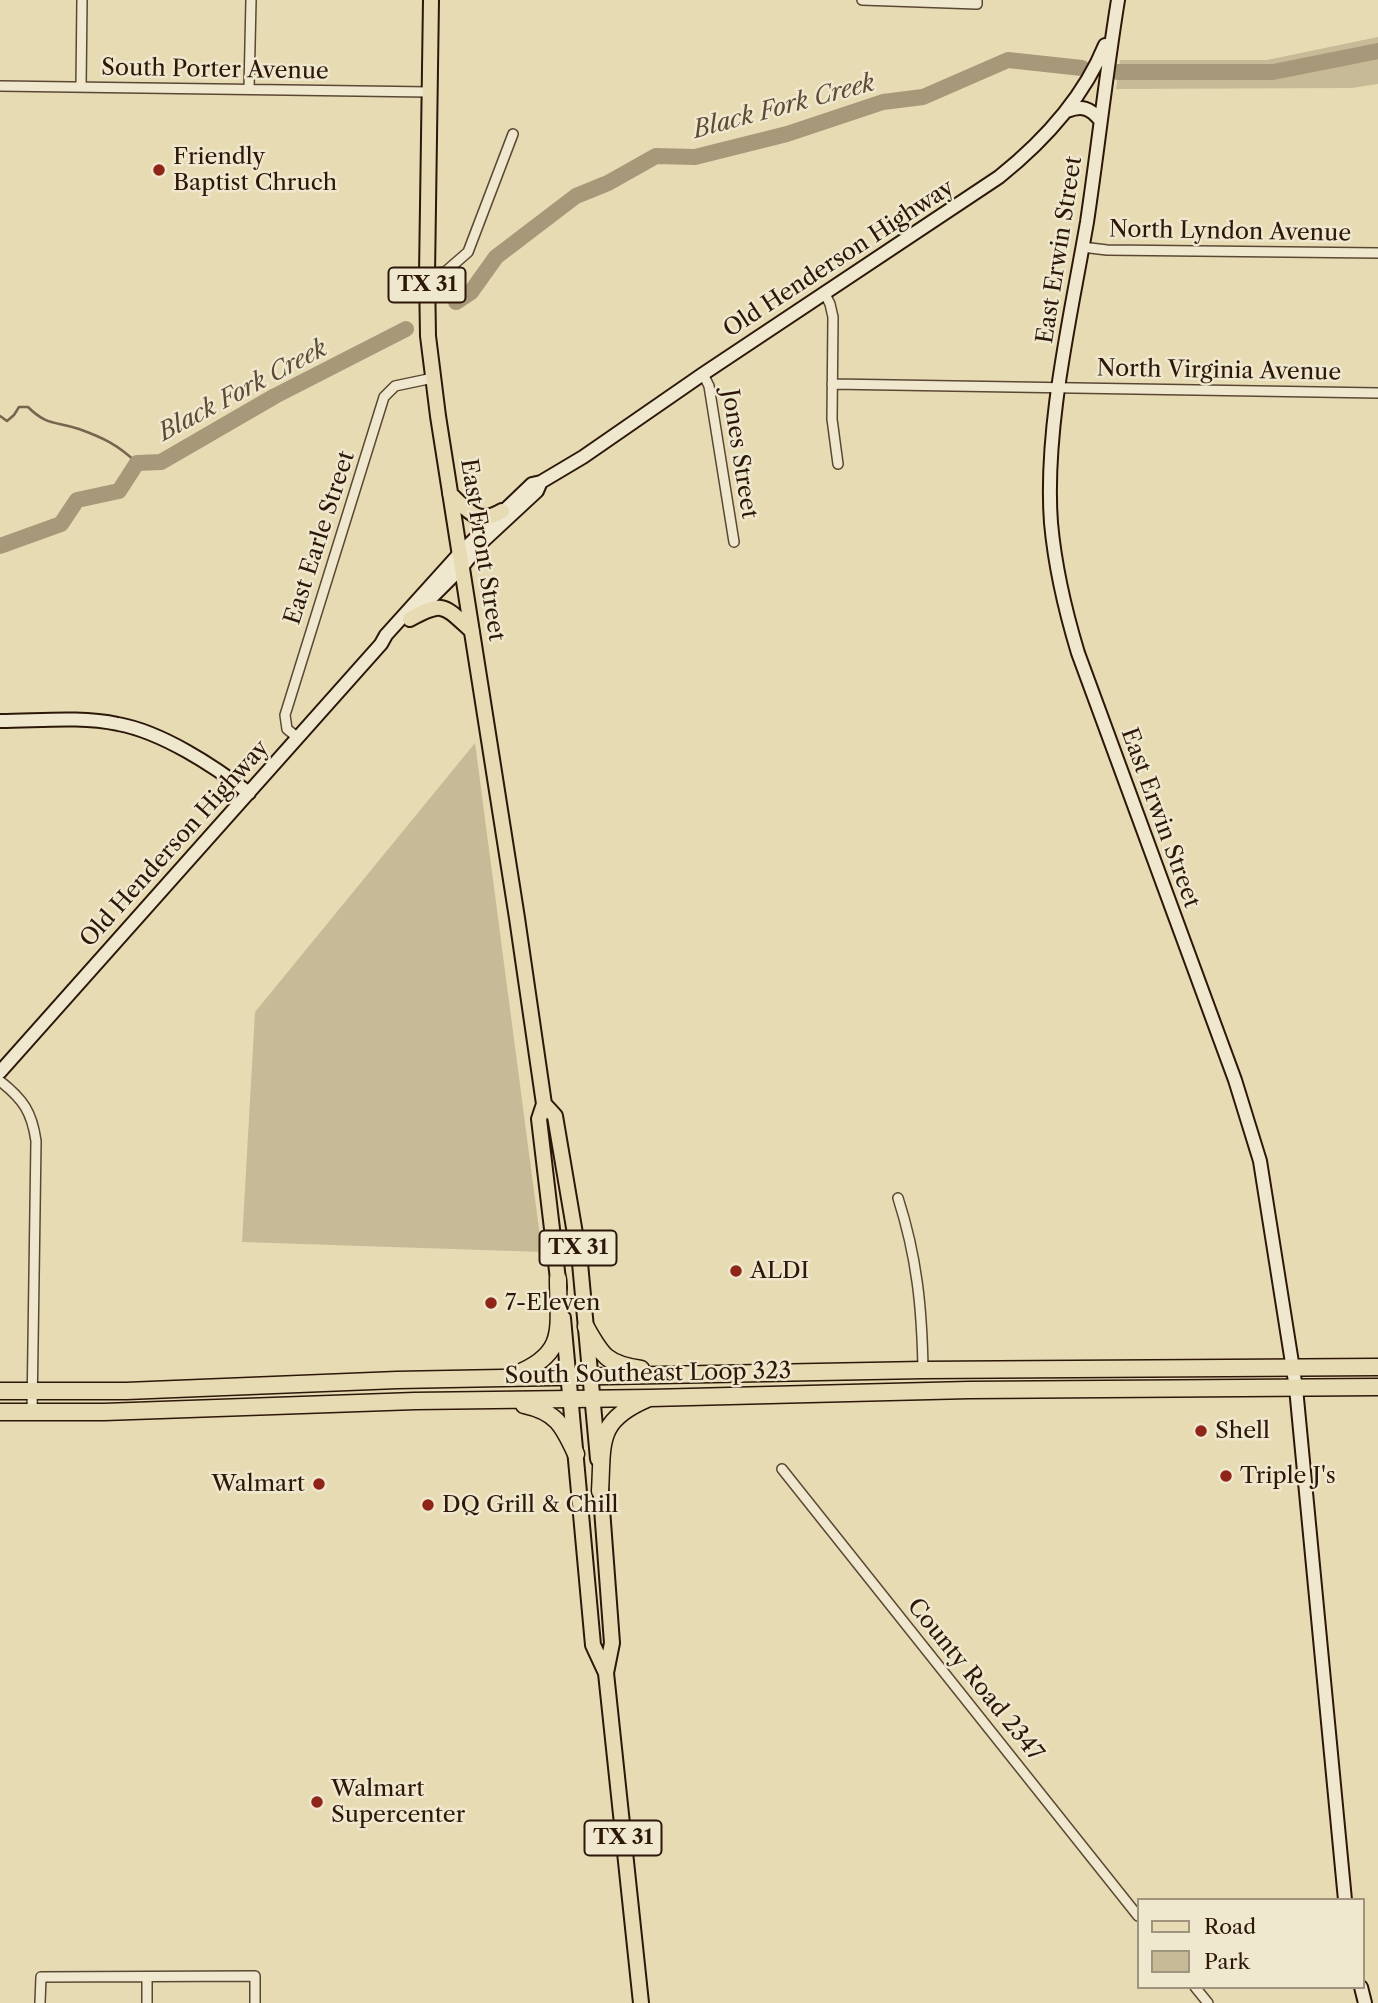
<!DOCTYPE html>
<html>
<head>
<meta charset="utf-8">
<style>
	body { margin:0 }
	#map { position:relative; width:1378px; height:2003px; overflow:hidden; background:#e7dbb4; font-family:"Libre Caslon Text",serif }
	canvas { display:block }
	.legend { position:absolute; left:1137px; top:1898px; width:228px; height:91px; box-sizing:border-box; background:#efe8ce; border:2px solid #a1947f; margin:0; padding:9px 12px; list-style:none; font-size:21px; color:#2c1709 }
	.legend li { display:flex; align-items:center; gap:14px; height:35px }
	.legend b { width:35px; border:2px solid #a1947f }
</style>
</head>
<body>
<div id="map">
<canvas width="1378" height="2003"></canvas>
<ul class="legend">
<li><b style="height:9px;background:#e7dbb4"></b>Road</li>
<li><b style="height:19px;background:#c7ba97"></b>Park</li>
</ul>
</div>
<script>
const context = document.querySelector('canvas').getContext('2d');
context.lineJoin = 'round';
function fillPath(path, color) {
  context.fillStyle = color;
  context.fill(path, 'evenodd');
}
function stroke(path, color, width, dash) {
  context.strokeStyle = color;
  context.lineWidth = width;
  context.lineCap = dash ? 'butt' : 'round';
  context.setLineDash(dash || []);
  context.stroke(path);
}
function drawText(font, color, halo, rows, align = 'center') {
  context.font = font + ' "Libre Caslon Text",serif';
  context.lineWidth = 5;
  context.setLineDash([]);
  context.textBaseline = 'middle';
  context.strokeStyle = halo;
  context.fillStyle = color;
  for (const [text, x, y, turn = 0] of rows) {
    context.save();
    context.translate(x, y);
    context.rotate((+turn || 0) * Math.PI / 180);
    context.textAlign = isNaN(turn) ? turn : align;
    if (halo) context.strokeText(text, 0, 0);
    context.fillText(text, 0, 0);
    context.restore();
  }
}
fillPath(new Path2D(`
	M1378,37V84L1352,88L1116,89L1120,60H1267Z
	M475,743L542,1252L242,1242L255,1012Z`), '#c7ba97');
stroke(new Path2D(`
	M0,416L7,421L14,415L19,407H28C47,426 55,421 79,429C104,438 118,445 137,463`), '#76644d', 2.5);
stroke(new Path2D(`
	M1118,72H1273L1378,51
	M456,302L471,292L496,257L576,196L608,183L656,156L695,157L787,134L883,102L923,97L1008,60L1082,68
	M0,546L61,524L77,500L119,491L137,463L161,462L275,396L406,329`), '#a7987a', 16);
const street = new Path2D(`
	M862,0L977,4V0
	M0,86L429,92
	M81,87L82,0
	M249,89L251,0
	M1082,247L1107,250L1378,253
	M427,274L445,272L468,252L513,134
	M824,292L830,304L833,317L832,419L838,464
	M703,374L709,386L734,542
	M832,384L1378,393
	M298,738L287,729L285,715L384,397L395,386L433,378
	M0,1081C23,1099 32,1112 36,1141L32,1412
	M898,1198C917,1257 922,1308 923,1370
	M782,1469L1138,1916
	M1195,1987L1208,2003
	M40,2003L41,1977L255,1976V2003
	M147,2003V1977`);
const secondary = new Path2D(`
	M1118,0C1106,74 1098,148 1087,222C1071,315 1044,429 1051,523C1055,567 1065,610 1078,653L1235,1080L1260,1161L1296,1388L1345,1900
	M1067,111C1082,105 1090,108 1100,120
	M415,614L462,567L481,543L537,491L540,484
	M0,721C38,721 80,716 118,724C162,732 214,766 249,793
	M0,1072L381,644L386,635L460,553L532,484L541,482L583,457L703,374L999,177C1044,141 1083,99 1105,45
	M1361,1987L1365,2003`);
const primary = new Path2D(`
	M431,0L427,274L428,336L438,416L517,918L544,1104L539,1119L559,1288
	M450,494C468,510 477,526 502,511
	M410,619C444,600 444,606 472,631
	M544,1104L555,1116L580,1263L598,1459
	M563,1318L593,1645L606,1673
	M600,1482L612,1643L606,1673L641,2003`);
const highway = new Path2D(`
	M586,1327C602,1356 607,1364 641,1369
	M516,1374C568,1353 558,1328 558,1279
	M0,1391H126L397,1380L923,1370L1378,1367
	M524,1405C557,1412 563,1426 576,1454
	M0,1412H104L415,1401L650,1398L969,1390L1378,1387
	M600,1491C603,1442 596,1421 647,1399`);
stroke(street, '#5b4834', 12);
stroke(secondary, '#2c1709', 16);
stroke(primary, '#2c1709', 18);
stroke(highway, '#2c1709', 19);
stroke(street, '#efe8ce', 9);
stroke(secondary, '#efe8ce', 12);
stroke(primary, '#e7dbb4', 14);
stroke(highway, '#e7dbb4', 16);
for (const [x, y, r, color] of [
	[159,170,7,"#8f2418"],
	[736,1271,7,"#8f2418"],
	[491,1303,7,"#8f2418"],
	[1201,1431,7,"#8f2418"],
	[1226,1476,7,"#8f2418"],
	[319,1484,7,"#8f2418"],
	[428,1505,7,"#8f2418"],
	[317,1802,7,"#8f2418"]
]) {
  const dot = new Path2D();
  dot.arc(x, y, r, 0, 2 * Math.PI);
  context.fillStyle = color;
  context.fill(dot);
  stroke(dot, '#efe8ce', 2.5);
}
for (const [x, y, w] of [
	[427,285,77],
	[578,1248,77],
	[623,1838,77]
]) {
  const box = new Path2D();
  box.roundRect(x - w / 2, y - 17.5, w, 35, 5);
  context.fillStyle = '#efe8ce';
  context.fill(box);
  stroke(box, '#2c1709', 2);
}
drawText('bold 21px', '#2c1709', null, [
	["TX 31",427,285],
	["TX 31",578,1248],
	["TX 31",623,1838]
]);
drawText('23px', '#2c1709', '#efe8ce', [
	["South Porter Avenue",215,70,1],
	["North Lyndon Avenue",1230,232,1],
	["East Erwin Street",1060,250,-81],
	["Old Henderson Highway",839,259,-33],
	["North Virginia Avenue",1219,371,1],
	["Jones Street",739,454,81],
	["East Earle Street",320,538,-72],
	["East Front Street",482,550,81],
	["East Erwin Street",1160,818,70],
	["Old Henderson Highway",175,844,-48],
	["South Southeast Loop 323",648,1374,-1],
	["County Road 2347",975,1680,51]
]);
drawText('23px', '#2c1709', '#efe8ce', [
	["Friendly",173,157],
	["Baptist Chruch",173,183],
	["ALDI",750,1271],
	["7-Eleven",505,1303],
	["Shell",1215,1431],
	["Triple J's",1240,1476],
	["Walmart",305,1484,"right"],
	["DQ Grill & Chill",442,1505],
	["Walmart",331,1789],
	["Supercenter",331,1815]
], 'left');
drawText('italic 24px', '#5d4b36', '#efe8ce', [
	["Black Fork Creek",784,107,-15],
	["Black Fork Creek",243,391,-28]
]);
</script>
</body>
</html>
